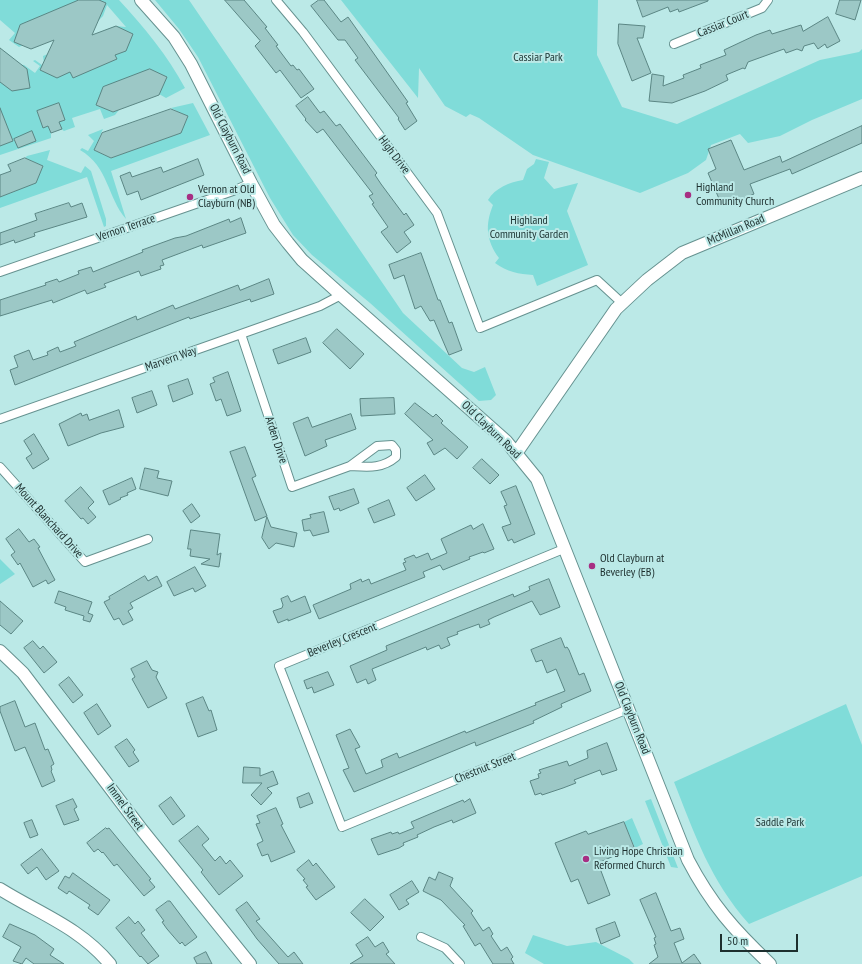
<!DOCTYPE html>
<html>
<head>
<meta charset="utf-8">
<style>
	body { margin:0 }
	#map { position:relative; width:862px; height:964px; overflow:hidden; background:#bbe9e7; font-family:"PT Sans Narrow",sans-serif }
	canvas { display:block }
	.scale { position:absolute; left:720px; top:934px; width:78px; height:18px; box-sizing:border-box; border:2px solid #1d2f2e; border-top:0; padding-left:5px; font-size:12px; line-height:14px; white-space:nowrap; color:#1d2f2e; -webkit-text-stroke:3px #bbe9e7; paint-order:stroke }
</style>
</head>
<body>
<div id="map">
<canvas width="862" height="964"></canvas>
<div class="scale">50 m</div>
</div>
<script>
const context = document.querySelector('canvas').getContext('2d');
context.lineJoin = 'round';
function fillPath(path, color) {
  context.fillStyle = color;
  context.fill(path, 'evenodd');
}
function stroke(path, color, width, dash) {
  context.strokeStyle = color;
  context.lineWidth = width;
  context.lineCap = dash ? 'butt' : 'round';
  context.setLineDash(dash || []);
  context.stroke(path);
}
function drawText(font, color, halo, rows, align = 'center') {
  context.font = font + ' "PT Sans Narrow",sans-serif';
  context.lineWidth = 4;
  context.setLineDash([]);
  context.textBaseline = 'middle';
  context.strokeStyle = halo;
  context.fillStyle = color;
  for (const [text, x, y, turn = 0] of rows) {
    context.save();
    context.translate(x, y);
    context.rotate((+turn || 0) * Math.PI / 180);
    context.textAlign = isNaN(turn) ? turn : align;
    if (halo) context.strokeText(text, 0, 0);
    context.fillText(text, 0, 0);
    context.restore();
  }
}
fillPath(new Path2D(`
	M0,0H119C145,28 167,55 185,88L166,98L159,94L96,105L113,112L119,110L115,115L104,119L100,109L72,118L75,127L64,131L61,129L51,133V138L0,155V55L4,51L13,58L9,63L24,65L35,73L40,66L33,61L35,60L42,65L44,63L43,56L115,26L126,27L107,5L103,16L98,21L45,36L19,47L9,40L15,33L0,20Z
	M155,0H189L403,313L462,368L474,372L485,367L496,395L491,400L479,401L370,303L312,255L293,235L270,198L198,57L179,29Z
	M341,0H598L597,55L622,107L677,124L820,60L859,52L862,49V99L812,120L780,136L748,143L740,134L711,145L706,160L688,173L640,193L533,155L479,118L470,114L466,117L445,106L419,68L418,98Z
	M193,103L210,135L111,171L126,219C107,197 109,167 80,150L82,148L88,151L94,141L88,135L103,129L94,150L111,158L180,133L188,117L171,108Z
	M50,150L47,160L81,173L85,166L91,171L106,219V226L104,227L87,177L0,208V197L36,182L43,166L25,158L27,156Z
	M536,159L549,162L544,178L554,189L578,183L567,211L588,265L537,286L533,275C519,274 507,272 495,263L499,258C486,240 485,225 493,205L488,200C495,188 510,182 523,180L527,169L534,164Z
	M0,559L15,574L0,584Z
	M846,704L862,745V876L749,924C710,880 695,835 674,782Z
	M651,799L678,868L671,867L645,801Z
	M632,818L643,844L635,848L624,822Z
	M533,935L567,946L596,942L629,959L634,964H544L525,953Z`), '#80dcd9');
const building = new Path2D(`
	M79,0H99L106,3L92,35L116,26L133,34L126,51L115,55L117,59L73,78L70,72L57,78L40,70L54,40L31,49L14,42L20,25Z
	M225,0H244L267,27L265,28L278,45L276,46L291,66L293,65L297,70L299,69L314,89L301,98L280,70L276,73L255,46L260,41Z
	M319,0H324L341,22L348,17L408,102L406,103L417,121L405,130L398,119L399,118L355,60L358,58L345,40H338L311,6Z
	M637,0H708V1L679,12L678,9L670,12L668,7L643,17Z
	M840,0H861L855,20L836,14Z
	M828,17L840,41L827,48L825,44L818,49L814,43L804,46L802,51L797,49L786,53L784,49L748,62L745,69L743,68L726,75L728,80L705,91L672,103L649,101L652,74L664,76L663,86L684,78L683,75L701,68L700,65L726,55L724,50L756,35L770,30L772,34L801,25L803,31Z
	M619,24L645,26L643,38H637L651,73L632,81L618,44Z
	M0,48L27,69L30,88L12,91L0,82Z
	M150,69L167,77L159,95L113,112L96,105L103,87Z
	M308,97L320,113L324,111L336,126L340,124L377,173L375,175L381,184L404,215L406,213L414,225L404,232L411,242L397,253L381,232L388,227L372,204L374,203L369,196L373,194L323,129L317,133L305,120L306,119L296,106Z
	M59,103L65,120L59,122L62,129L51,133L48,126L43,128L37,111Z
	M0,108L13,141L0,146Z
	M171,109L188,116L181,133L111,158L94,150L102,133Z
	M862,126V143L792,174L790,169L750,184L754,194L730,204L728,198L720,201L708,173L716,169L708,149L731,140L744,170L780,156L782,162Z
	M32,131L36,141L18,148L14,139Z
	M25,158L43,166L36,183L0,197V175L11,171L8,165Z
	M198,159L204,175L141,200L138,191L127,195L120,176L130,172L132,177L161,167L163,172Z
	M69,203L71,207L82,203L87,217L34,233L35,236L15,243L14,240L0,245V233L37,220L35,214Z
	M241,218L246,233L203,248L202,245L162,260L164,265L160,266L161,269L141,276L139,271L104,284L106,287L87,294L85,290L53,303L52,300L0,316V300L46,285L45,283L57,279L59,282L79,274L78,271L91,267L93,272L143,252L142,250L175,238L186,236L229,219L230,222Z
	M421,253L438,300H440L449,323L452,322L462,350L449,355L434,320L430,321L421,306L415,309L404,275L394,279L389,265Z
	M269,279L274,294L251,302L250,299L190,319L189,317L15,385L10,370L18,367L14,356L29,350L33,360L48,355L47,352L58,347L60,352L76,346L74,342L136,316L137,320L173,305L175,309L238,285L240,290Z
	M337,329L364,354L350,369L323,343Z
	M306,338L311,352L278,364L273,350Z
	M228,372L241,411L227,416L221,399L216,401L210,384L215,382L213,378Z
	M188,379L193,394L173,402L168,386Z
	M152,391L157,405L137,413L132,398Z
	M394,398L395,414L361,416L360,399Z
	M415,403L433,417L436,414L443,421L441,423L468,447L457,459L445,448L434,455L427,443L433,440L405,414Z
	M119,410L124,427L101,433L68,446L59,424L81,413L82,416L87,414L89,420Z
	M351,414L356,429L325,440L327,446L305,456L293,423L308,417L312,427Z
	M34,434L49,459L33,469L26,458L32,454L24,441Z
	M245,447L256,476L252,478L267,516L255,521L230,452Z
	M482,459L499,475L490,484L473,468Z
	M145,468L159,471L157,478L172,481L168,496L140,489Z
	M425,475L435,489L416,501L407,488Z
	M132,478L136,489L127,493L128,495L120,498L121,499L109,505L103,491Z
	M516,486L535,534L514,543L512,539L508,541L502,527L511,524L504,506L507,505L501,492Z
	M81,487L94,502L88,508L96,517L88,524L83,518L81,519L65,501Z
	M354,489L359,503L340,511L339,508L334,510L329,497Z
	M389,500L395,515L374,523L368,509Z
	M192,504L200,516L191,523L183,511Z
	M324,512L329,532L313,536L310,530L304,531L302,520L311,518L310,515Z
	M267,517L271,527L297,533L294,547L276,543L269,549L262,538Z
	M483,524L494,549L484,553L483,552L469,557L470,559L443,570L440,565L423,572L425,577L319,619L313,605L351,589L350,584L361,579L362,582L369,579L371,584L406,570L403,563L406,562L404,559L414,555L416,558L428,553L431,560L447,553L441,539L471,525L473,529Z
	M19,529L29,542L34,539L40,547L38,548L55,580L48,584L46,580L33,587L20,563L18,565L11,555L15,552L6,539Z
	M191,530L220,534L217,555L221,553L219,567L201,564L210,559L190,556L191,549H188Z
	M195,567L206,586L195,592L193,588L174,596L167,582Z
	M145,576L148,581L157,576L162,586L130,603L133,608L128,611L133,620L123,625L119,618L114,620L104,602L110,599L109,597Z
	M549,579L560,607L540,615L532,601L494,617L488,620L490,624L480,628L479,624L457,632L458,634L447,638L450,645L441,649L439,645L427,650L426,647L372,669L376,680L368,684L366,679L357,683L350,666L387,650L386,646L513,594L514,597L530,590L529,587Z
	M59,591L92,602L88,613L93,615L90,622L83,620L84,616L65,610L66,607L55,603Z
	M288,596L291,602L305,596L311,612L288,621V619L278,623L273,611L282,608L283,605L281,599Z
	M0,601L23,621L11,634L0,625Z
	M561,638L565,648L567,647L569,650L579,675L584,673L591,691L561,704L562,707L533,721L534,723L476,746L475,742L354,792L343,770L349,768L336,735L350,729L360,747L355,749L366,774L383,767L381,760L397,753L399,758L465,731L466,733L533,706L536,705L535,703L565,691L556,669L547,673L542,660L536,662L531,650Z
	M33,641L40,649L43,646L57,662L44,673L24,648Z
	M147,661L152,670L158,672L156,677L167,698L148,708L132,679L135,677L131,669Z
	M328,672L334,685L314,693L312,687L307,689L304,681Z
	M69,677L83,695L73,703L59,685Z
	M203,697L209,711L211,710L217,730L198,737L186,704Z
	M15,701L25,727L35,723L45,750L48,749L54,764L51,766L52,770L51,771L55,781L42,787L25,747L15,751L0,711V707Z
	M97,704L111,726L98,735L84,713Z
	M127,739L135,750L133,752L139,761L129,767L115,747Z
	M607,743L617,770L602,775L600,770L574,780L576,783L563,788L542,795L541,793L535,795L530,781L539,778L538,774L541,773L539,770L567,761L569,766L588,758L587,751Z
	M244,767L260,768V776L273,771L278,784L267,788L272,793L261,805L251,795L262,783H243Z
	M309,793L313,803L300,808L297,798Z
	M171,797L185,816L173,825L159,806Z
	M73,799L77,807L74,809L79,820L64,825L56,806Z
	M470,799L476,813L453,823L452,820L434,827L417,835L418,837L403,843L404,845L399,848L378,855L371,839L391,832L392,834L398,832L399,834L414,828L411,822L463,800L464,802Z
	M276,808L283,824L281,825L295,852L271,862L268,854L262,856L257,844L263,841L256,824L260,823L257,816Z
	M32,820L38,835L30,838L24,823Z
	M624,822L634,847L598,863L610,895L588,904L578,879L571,882L555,843L586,831L588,834Z
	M198,826L209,839L202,845L215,861L220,856L226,864L230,860L243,876L219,895L201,872L203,870L179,841Z
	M106,828L107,829L109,828L151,879L149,880L155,887L144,896L117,864L114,866L103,852L102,853L98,849L94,852L87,843Z
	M42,849L59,871L46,880L37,867L28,874L21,865Z
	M309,860L313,866L316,863L335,887L316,900L306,887L308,886L303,880L305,879L297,870Z
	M439,872L453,878L450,886L473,911L471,913L483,931L489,927L493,934L491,936L501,951L507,947L513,957L511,959L514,964H493L480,943L475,946L463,926L465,925L441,900L423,891L429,877L435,880Z
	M73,873L110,900L98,915L88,908L90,905L69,891L67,894L58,888L65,876L69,878Z
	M412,881L419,892L406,900L409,904L399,910L390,895Z
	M656,893L671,931L680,928L684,939L674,943L682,963L694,954L701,964H649L658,957L654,945L656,944L654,938L656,937L640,900Z
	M365,899L384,917L370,931L351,913Z
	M168,901H170L197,937L185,946L182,942L180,944L167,929L162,922L164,921L156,910Z
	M247,902L260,919L256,921L288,957L294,952L303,964H279L257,939L236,910Z
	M129,917L135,924L138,921L145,930L141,933L159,956L148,964L141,956L140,957L116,928Z
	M615,922L620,936L601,944L596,929Z
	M10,924L35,935L54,949L50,955L64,964H34L26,958L22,964L13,961L21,947L3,937Z
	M368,937L375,947L383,942L389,952L386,954L395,964H350L363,956L356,945Z
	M206,952L212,964H197L194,958Z`);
fillPath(building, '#9cc8c6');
stroke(building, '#5b8684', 1);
const street = new Path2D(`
	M276,0L303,32L437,213L480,328L597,280L622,303
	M674,44L762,8L768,0
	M0,272L233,191L251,183
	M241,334L292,487L350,466L377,446L392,445L396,450V457C382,469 368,467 350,466
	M0,419L241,334L320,306L341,295
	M0,467L85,562L148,539
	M566,548L279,666L342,827L628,709
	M421,937L445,948L460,964`);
const secondary = new Path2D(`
	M141,0L174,37L191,64L251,183L274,225L288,243L302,260L341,295L506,441L537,479L688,860C711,904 734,930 770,964
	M517,452L616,309L647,280L682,253L862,178
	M0,651L23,673L142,830L250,964
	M0,889C40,914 79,927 110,964`);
stroke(street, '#669290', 10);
stroke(secondary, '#669290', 14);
stroke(street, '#fff', 8);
stroke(secondary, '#fff', 12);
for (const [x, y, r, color] of [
	[688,195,4,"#a72e83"],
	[190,197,4,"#a72e83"],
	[592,566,4,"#a72e83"],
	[586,859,4,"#a72e83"]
]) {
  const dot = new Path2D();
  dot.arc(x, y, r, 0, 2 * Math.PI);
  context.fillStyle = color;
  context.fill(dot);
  stroke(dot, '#bbe9e7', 1.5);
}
drawText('12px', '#1d2f2e', '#bbe9e7', [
	["Cassiar Court",723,24,-22],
	["Old Clayburn Road",230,139,63],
	["High Drive",394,155,53],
	["Vernon Terrace",126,228,-19],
	["McMillan Road",736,230,-23],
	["Marvern Way",171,359,-19],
	["Old Clayburn Road",491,430,44],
	["Arden Drive",276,440,72],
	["Mount Blanchard Drive",49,521,48],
	["Beverley Crescent",342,640,-22],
	["Old Clayburn Road",632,718,68],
	["Chestnut Street",485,768,-22],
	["Immel Street",125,807,54]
]);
drawText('12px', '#1b3332', '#bbe9e7', [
	["Cassiar Park",538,58],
	["Highland",529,221],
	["Community Garden",529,235],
	["Saddle Park",780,823]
]);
drawText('12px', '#1d2f2e', '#bbe9e7', [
	["Highland",696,188],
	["Community Church",696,202],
	["Vernon at Old",198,190],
	["Clayburn (NB)",198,204],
	["Old Clayburn at",600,559],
	["Beverley (EB)",600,573],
	["Living Hope Christian",594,852],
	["Reformed Church",594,866]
], 'left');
</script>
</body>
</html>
